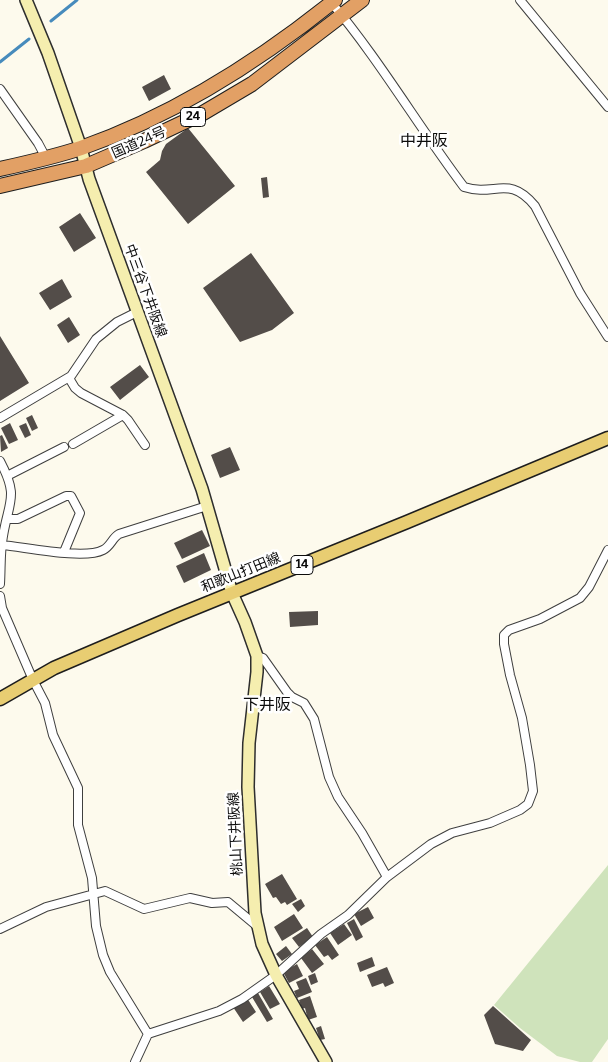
<!DOCTYPE html>
<html>
<head>
<meta charset="utf-8">
<style>
	body { margin:0 }
	canvas { display:block; background:#fdfaed }
</style>
</head>
<body>
<canvas width="608" height="1062"></canvas>
<script>
const context = document.querySelector('canvas').getContext('2d');
context.lineJoin = 'round';
function fillPath(path, color) {
  context.fillStyle = color;
  context.fill(path, 'evenodd');
}
function stroke(path, color, width, dash) {
  context.strokeStyle = color;
  context.lineWidth = width;
  context.lineCap = dash ? 'butt' : 'round';
  context.setLineDash(dash || []);
  context.stroke(path);
}
function drawText(font, color, halo, rows, align = 'center') {
  context.font = font + ' Bitter,"Noto Sans JP",serif';
  context.lineWidth = 5;
  context.setLineDash([]);
  context.textBaseline = 'middle';
  context.strokeStyle = halo;
  context.fillStyle = color;
  for (const [text, x, y, turn = 0] of rows) {
    context.save();
    context.translate(x, y);
    context.rotate((+turn || 0) * Math.PI / 180);
    context.textAlign = isNaN(turn) ? turn : align;
    if (halo) context.strokeText(text, 0, 0);
    context.fillText(text, 0, 0);
    context.restore();
  }
}
fillPath(new Path2D(`
	M608,865V1039L592,1062H580L557,1056L520,1028L494,1005Z`), '#cfe3bb');
stroke(new Path2D(`
	M51,21L77,0
	M0,62L29,39`), '#478bbc', 3);
fillPath(new Path2D(`
	M164,75L171,89L149,101L142,87Z
	M188,128L235,186L188,224L146,172L160,160L162,151L166,144Z
	M267,177L269,197L263,198L261,178Z
	M80,213L96,238L74,252L59,227Z
	M251,253L294,313L272,330L240,342L203,288Z
	M62,279L72,297L50,310L39,293Z
	M69,317L80,335L68,343L57,325Z
	M0,336L29,383L0,401Z
	M140,365L149,377L120,400L110,387Z
	M32,415L38,428L32,431L26,418Z
	M10,423L18,440L9,444L1,428Z
	M26,423L31,435L25,438L19,426Z
	M2,435L8,448L1,452L0,436Z
	M230,447L240,470L220,478L211,455Z
	M202,530L210,546L182,559L174,543Z
	M204,553L211,570L184,583L176,566Z
	M318,611V625L290,627L289,612Z
	M282,874L297,899L287,905L285,902L281,904L276,897L273,898L265,884Z
	M301,899L305,906L298,912L292,904Z
	M368,907L374,918L361,926L354,914Z
	M294,914L303,928L282,941L274,927Z
	M354,919L363,937L356,941L347,923Z
	M344,924L352,935L338,945L330,933Z
	M307,928L313,937L299,947L292,938Z
	M327,937L339,955L332,960L328,955L324,957L315,945Z
	M286,946L292,954L282,961L276,954Z
	M312,949L324,964L312,973L301,958Z
	M372,957L375,966L360,972L357,963Z
	M297,964L303,976L289,983L283,972Z
	M387,967L394,983L385,987L383,983L372,987L367,975Z
	M315,973L318,982L311,985L308,976Z
	M306,978L312,992L297,998L294,991L299,989L296,982Z
	M269,986L280,1004L270,1009L260,992Z
	M258,993L273,1019L267,1022L252,997Z
	M310,996L317,1017L308,1020L305,1008L302,1009L299,1000Z
	M247,998L256,1012L243,1022L233,1007Z
	M493,1006L531,1040L523,1051L495,1044L484,1015Z
	M321,1026L325,1039L320,1040L316,1028Z`), '#534d49');
const street = new Path2D(`
	M520,0L608,107
	M330,1C379,59 418,126 464,187C495,197 509,174 535,206L580,293L608,337
	M0,89L38,143L46,158
	M69,378L75,388L81,393L123,415L73,444
	M123,415L128,420L145,445
	M0,418L71,376L96,339L117,322L137,312
	M0,461C19,497 9,500 3,536C0,552 1,568 0,584
	M7,476L64,447
	M7,519H18L66,496H71L80,513L64,552
	M2,545C25,547 84,560 103,550C111,546 112,538 119,534L207,506
	M0,596L2,608L33,680L45,703L53,735L78,788V825L92,878L96,926L103,955L110,972L148,1034
	M257,656L263,658L287,692L292,697L304,703L314,719L329,777L338,797L362,833L387,877
	M0,929L46,907L105,891L144,909L190,898L212,903L228,902L258,927
	M135,1062L148,1034L219,1011L242,999L276,975L321,934L348,915L387,877L431,844L452,833L490,823L520,810L528,804L533,791L530,765L522,718L510,675L504,644V635L509,630L540,619L580,598L589,587L608,550`);
const secondary = new Path2D(`
	M26,0L48,53L81,148L89,179L202,489L232,593L245,622L257,656V672L249,743L248,787L255,913L262,944L276,975L326,1062`);
const primary = new Path2D(`
	M0,699L54,668L178,615L407,522L608,438`);
const highway = new Path2D(`
	M0,169C27,163 54,157 81,148C175,115 258,62 335,0
	M0,186L86,166L144,141L203,113L252,84L362,0`);
stroke(street, '#3f3f3f', 10);
stroke(secondary, '#2e2e2e', 14);
stroke(primary, '#1d1d1d', 15);
stroke(highway, '#1d1d1d', 16);
stroke(street, '#fff', 8);
stroke(secondary, '#f5eeaf', 11);
stroke(primary, '#e8cd72', 12);
stroke(highway, '#e2a065', 14);
for (const [x, y, w] of [
	[193,117,25],
	[302,565,22]
]) {
  const box = new Path2D();
  box.roundRect(x - w / 2, y - 9.5, w, 19, 4);
  context.fillStyle = '#fff';
  context.fill(box);
  stroke(box, '#0c0c0c', 1);
}
drawText('bold 12px', '#0c0c0c', null, [
	["24",193,117],
	["14",302,565]
]);
drawText('14px', '#0c0c0c', '#fff', [
	["国道24号",139,143,-24],
	["中三谷下井阪線",145,291,70],
	["和歌山打田線",241,573,-22],
	["桃山下井阪線",236,834,-93]
]);
drawText('16px', '#0c0c0c', '#fff', [
	["中井阪",424,142],
	["下井阪",267,706]
]);
</script>
</body>
</html>
